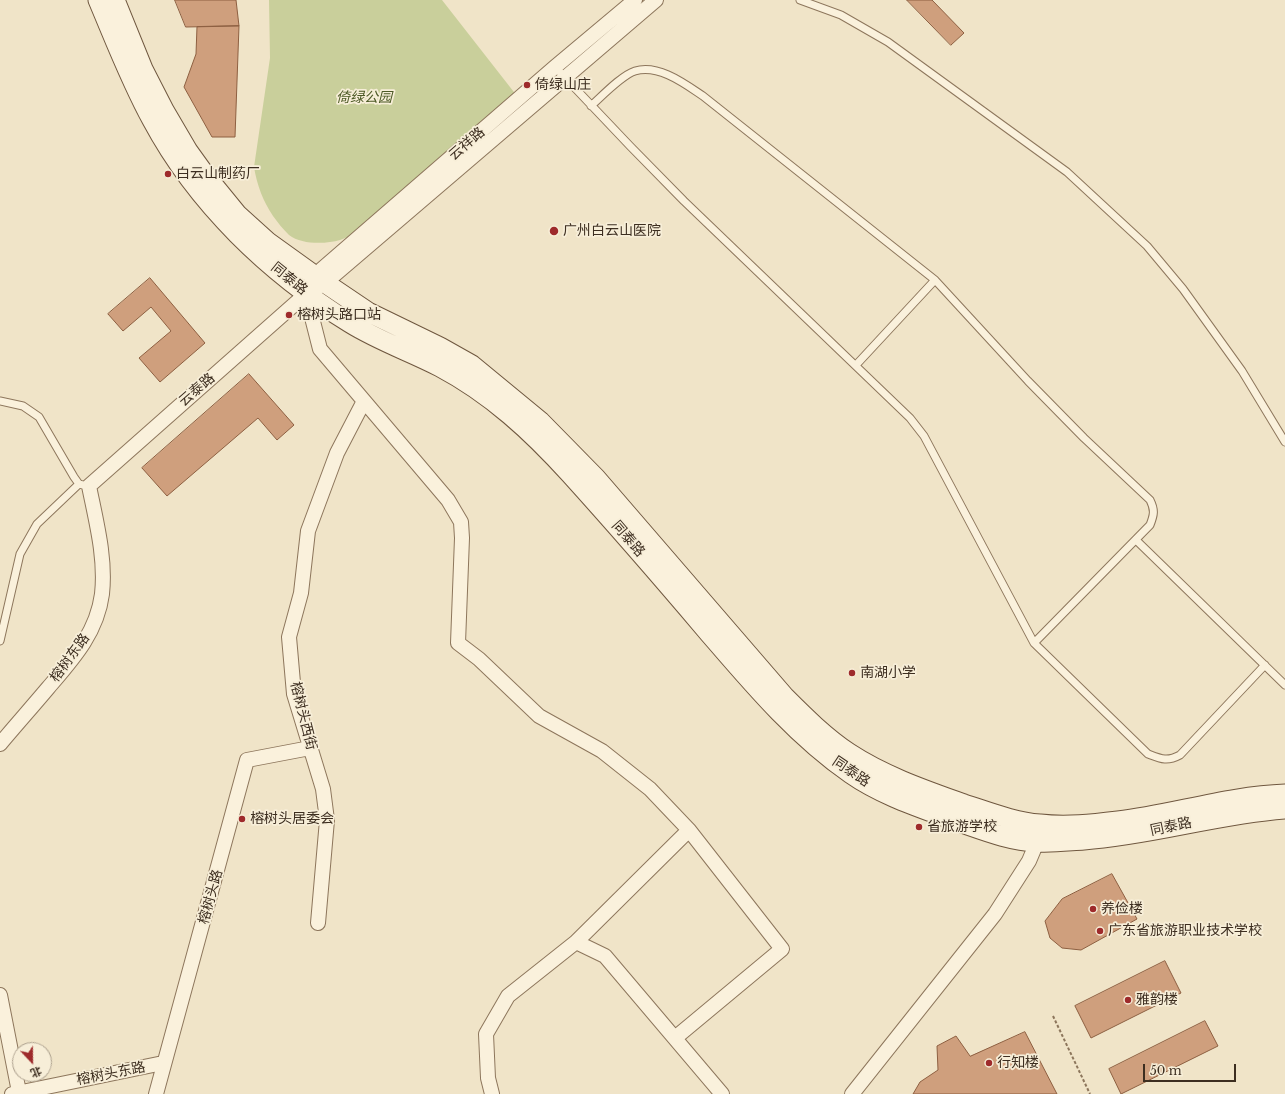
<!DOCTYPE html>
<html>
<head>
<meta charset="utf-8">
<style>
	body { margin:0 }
	#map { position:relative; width:1285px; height:1094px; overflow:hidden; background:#f0e4c8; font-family:"Libre Baskerville","Noto Sans SC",serif }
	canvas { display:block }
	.north { position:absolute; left:12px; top:1042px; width:40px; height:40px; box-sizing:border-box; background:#f7eed8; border:1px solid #ada18e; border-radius:50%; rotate:158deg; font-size:11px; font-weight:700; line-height:16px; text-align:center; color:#3d2e20 }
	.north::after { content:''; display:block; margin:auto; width:14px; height:18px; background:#9e2a2b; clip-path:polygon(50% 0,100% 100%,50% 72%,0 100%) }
	.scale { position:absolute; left:1143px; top:1064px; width:93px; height:18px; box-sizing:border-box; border:2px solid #3d2e20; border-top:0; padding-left:5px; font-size:12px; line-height:14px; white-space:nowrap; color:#3d2e20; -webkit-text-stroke:3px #f7eed8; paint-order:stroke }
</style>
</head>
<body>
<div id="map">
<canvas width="1285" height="1094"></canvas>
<div class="north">北</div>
<div class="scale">50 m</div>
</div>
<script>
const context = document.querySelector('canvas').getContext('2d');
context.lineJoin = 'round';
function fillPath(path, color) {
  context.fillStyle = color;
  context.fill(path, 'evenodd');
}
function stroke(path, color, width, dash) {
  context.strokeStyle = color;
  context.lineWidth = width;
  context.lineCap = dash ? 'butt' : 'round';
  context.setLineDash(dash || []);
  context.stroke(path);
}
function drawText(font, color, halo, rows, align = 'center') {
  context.font = font + ' "Libre Baskerville","Noto Sans SC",serif';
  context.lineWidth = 3.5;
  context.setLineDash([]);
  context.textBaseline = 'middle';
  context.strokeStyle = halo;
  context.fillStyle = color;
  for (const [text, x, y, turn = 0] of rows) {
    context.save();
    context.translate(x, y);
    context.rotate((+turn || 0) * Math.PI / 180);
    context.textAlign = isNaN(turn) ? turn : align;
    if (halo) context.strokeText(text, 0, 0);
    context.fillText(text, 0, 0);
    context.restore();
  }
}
fillPath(new Path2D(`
	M269,0H442L517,96L357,232C352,235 346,238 340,240C326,244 302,245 289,235C283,229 278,223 273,216C263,201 257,185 254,167L270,58Z`), '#c9cf9b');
const building = new Path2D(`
	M175,0H236L239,26L186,27Z
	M907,0H932L964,33L951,45Z
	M239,26L235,137H212L184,87L196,54L197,27Z
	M150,278L205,343L160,382L139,358L171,331L151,307L123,331L108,314Z
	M249,374L294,425L277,440L258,418L167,496L142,468Z
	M1112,874L1137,919L1081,950L1062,948L1050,938L1045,921L1062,899Z
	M1165,961L1181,993L1091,1038L1075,1006Z
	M1205,1021L1218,1046L1121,1094L1109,1069Z
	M1025,1032L1057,1094H913L920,1082L938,1070L937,1046L956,1036L970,1056Z`);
fillPath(building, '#cf9f7d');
stroke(building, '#8d5f41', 1);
const lane = new Path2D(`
	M800,0L841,15L888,42L1067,172L1147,246L1183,289L1242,371L1285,442
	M555,67L630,146L684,201L910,418L924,436L1034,643L1148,754C1161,759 1167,762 1180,755L1265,665
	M591,106C602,96 622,75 635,71C659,64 685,84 703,96L935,280L856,365
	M935,280L1028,381L1084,438L1150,500C1155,510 1154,515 1150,525L1034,643
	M0,401L23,406L39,417L74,477L79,484L83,485
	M1136,540L1285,685
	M0,641L20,554L37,524L79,484`);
const street = new Path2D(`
	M311,283L314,276L555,67L635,0
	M306,294L320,349L448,500L461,522L462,538L458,643L479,659L539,716L602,751L650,789L689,830L782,949L675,1038
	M0,744C16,725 32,707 48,688C72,660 97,633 102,594C106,558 96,521 89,486L306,294L325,283L656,0
	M318,923L327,820L323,789L294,694L289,637L301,593L308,531L337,453L364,401
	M576,942L689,830
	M0,995L19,1092
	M12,1094L163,1063
	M156,1094L247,760L310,748
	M492,1094L488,1078L486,1034L508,996L576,942L605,956L722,1094
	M852,1094L995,914L1029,861L1037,842L1038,834`);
const secondary = new Path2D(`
	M98,0C115,40 131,82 152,120C197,204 269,273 350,323C379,341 411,352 440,367C491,394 532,432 570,474C617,526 662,578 707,631C751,682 795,735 851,774C881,795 918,807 953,820C980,829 1008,841 1037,842C1052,843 1068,841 1084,840C1152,835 1217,814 1285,809
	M115,0L143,69L164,110L188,151L206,176L237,214L268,242L325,283L368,312L440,347L472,365L540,421L596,478L785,697C805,717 825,737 849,753C884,776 925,790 964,804C989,812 1014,822 1040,824C1066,827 1093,824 1118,821C1174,814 1229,796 1285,794`);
stroke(lane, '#8d765c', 9);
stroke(street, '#8d765c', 16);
stroke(secondary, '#6f573f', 21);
stroke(new Path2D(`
	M1053,1016L1090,1094`), '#8d765c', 2, [3, 2]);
stroke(lane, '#faf1dc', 7);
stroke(street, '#faf1dc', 14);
stroke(secondary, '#faf1dc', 19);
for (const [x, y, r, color] of [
	[527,85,4,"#9e2a2b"],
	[168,174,4,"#9e2a2b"],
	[554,231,5,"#9e2a2b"],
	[289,315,4,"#9e2a2b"],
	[852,673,4,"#9e2a2b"],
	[242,819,4,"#9e2a2b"],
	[919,827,4,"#9e2a2b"],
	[1093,909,4,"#9e2a2b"],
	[1100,931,4,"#9e2a2b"],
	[1128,1000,4,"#9e2a2b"],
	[989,1063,4,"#9e2a2b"]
]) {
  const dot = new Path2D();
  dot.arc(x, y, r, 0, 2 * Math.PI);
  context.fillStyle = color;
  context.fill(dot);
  stroke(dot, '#f7eed8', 1.5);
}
drawText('14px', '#3d2e20', '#f7eed8', [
	["倚绿山庄",535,85],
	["白云山制药厂",176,174],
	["广州白云山医院",563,231],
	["榕树头路口站",297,315],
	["南湖小学",860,673],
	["榕树头居委会",250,819],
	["省旅游学校",927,827],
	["养俭楼",1101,909],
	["广东省旅游职业技术学校",1108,931],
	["雅韵楼",1136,1000],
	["行知楼",997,1063]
], 'left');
drawText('italic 14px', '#4d5a26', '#f7eed8', [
	["倚绿公园",364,98]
]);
drawText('14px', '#3d2e20', '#f7eed8', [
	["云祥路",467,144,-41],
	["同泰路",289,279,39],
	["云泰路",197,390,-41],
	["同泰路",628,539,49],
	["榕树东路",70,658,-54],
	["榕树头西街",303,716,76],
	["同泰路",851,772,34],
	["同泰路",1171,827,-12],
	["榕树头路",211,897,-75],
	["榕树头东路",111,1074,-11]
]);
</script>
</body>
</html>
